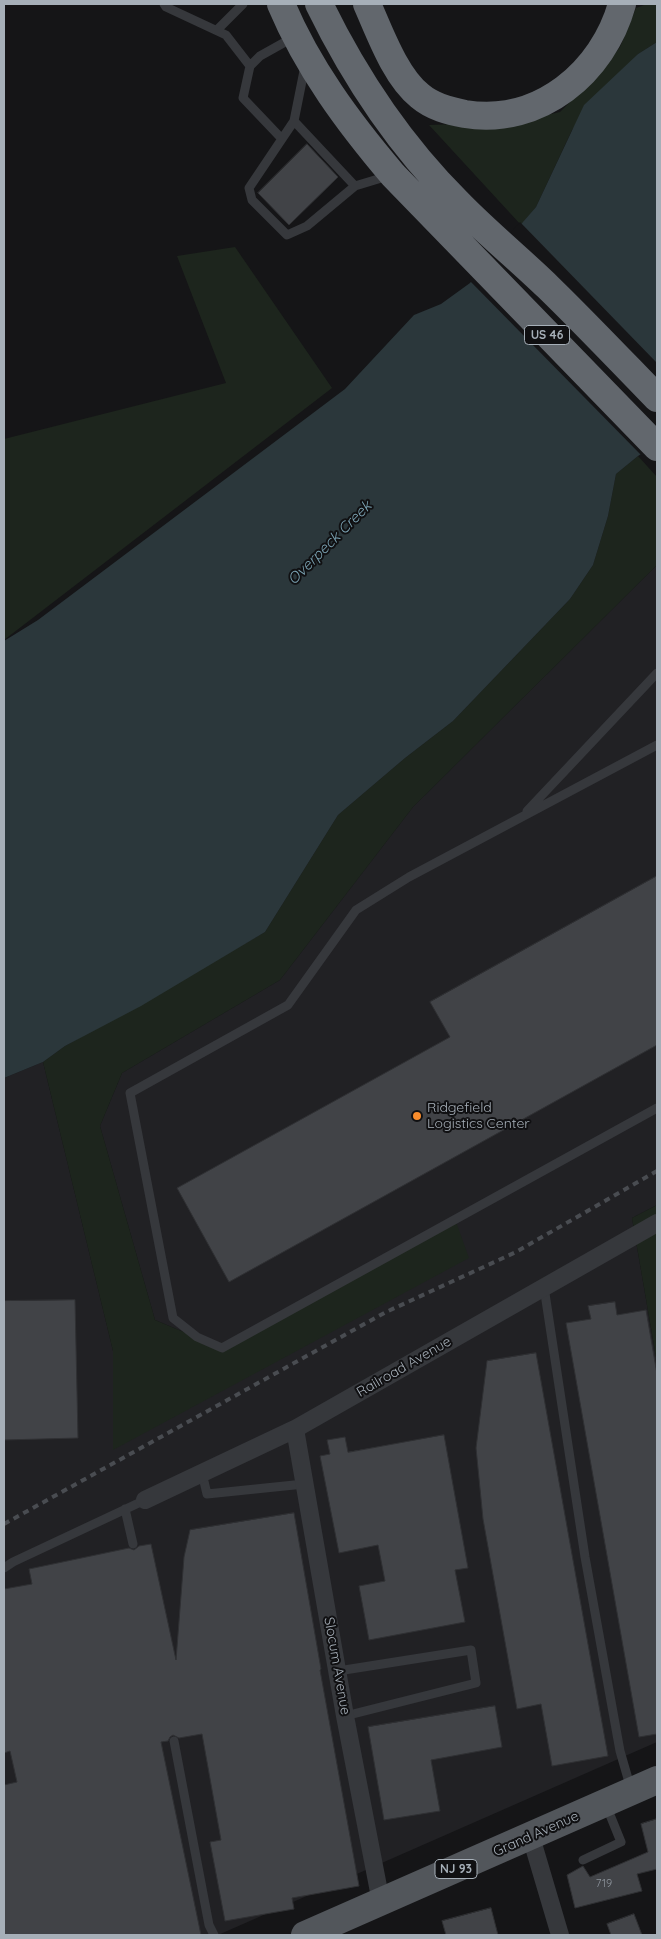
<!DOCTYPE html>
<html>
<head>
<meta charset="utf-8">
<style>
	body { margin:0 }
	#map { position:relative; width:661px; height:1939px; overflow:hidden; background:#151517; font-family:Quicksand,sans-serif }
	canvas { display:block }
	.frame { position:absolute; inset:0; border:5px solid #a6afb8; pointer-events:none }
</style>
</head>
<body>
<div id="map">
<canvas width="661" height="1939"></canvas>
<div class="frame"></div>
</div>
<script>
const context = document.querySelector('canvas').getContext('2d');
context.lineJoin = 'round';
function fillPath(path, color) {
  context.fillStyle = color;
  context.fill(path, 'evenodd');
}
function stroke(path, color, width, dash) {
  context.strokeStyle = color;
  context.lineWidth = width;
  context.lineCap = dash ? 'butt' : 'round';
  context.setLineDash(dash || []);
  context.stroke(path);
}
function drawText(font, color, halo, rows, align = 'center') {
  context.font = font + ' Quicksand,sans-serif';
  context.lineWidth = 4;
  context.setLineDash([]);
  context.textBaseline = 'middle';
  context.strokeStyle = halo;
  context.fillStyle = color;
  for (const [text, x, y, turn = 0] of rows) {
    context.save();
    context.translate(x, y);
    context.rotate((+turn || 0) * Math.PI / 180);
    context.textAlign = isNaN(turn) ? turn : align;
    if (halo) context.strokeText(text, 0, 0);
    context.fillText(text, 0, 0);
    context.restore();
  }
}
fillPath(new Path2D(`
	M657,565V1205L632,1218L657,1363V1742L218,1935H4V1078L43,1062L113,1351L114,1449L222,1348L155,1320L100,1126L122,1073L280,980L413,807Z`), '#212124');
fillPath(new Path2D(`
	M647,4H657V42L638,54L572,130L536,207L521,225L429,125L515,122L560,112L600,72L620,47L636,8Z
	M235,247L332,388L4,640V439L226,383L177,256Z
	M638,456L657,477V565L413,807L280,980L122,1073L100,1126L155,1320L222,1348L455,1219L469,1258L113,1450V1351L43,1062L65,1046L265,932L338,815L405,758L453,721L570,599L593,565L608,516L616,474Z
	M657,1205V1363L632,1218Z`), '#1d251d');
fillPath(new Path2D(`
	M657,42V444L638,456L616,474L608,516L593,565L570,599L453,721L405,758L338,815L265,932L141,1006L65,1046L43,1062L4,1078V641L38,620L345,389L414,315L441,304L470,283L536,207L584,105L638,54Z`), '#2b373b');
fillPath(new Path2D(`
	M520,222L657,363V447L642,456L469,280Z`), '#151517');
const building = new Path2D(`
	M307,144L338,177L289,225L258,193Z
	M657,876V1045L229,1282L177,1188L450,1037L430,1002Z
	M75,1300L78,1438L4,1440V1301Z
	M615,1302L617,1315L646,1310L657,1374V1734L639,1737L566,1323L591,1319L588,1306Z
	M536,1353L608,1756L552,1766L541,1704L517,1709L483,1519L476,1448L487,1361Z
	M444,1435L468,1568L455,1570L465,1622L369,1640L359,1586L385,1581L378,1545L339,1553L320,1456L330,1454L327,1440L345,1437L348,1452Z
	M294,1513L321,1669L320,1670L359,1886L292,1898L294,1909L225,1921L210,1842L221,1840L202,1734L179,1738L173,1735L170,1737L168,1741L161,1742L201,1935H4V1785L17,1782L10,1751L4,1753V1589L32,1584L29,1569L129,1548L134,1550L139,1546L151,1544L176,1660L184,1557L190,1530Z
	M495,1706L502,1747L431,1760L440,1811L384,1820L368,1727Z
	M657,1819V1869L637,1874L642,1891L575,1908L567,1875L583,1866L590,1877L648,1852L641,1824Z
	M491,1908L498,1935H446L442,1921Z
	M634,1914L642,1935H611L607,1924Z`);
fillPath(building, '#414347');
stroke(building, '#2f3033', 1);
stroke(new Path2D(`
	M164,4L166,7L226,35L250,66L260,56L294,37
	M217,30L243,4
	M250,66L243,98L282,139
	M305,66L294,121L249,188L252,200L287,235L307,226L355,186L388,176
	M294,121L355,186
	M657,745L409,877L356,910L288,1005L130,1093L173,1318L197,1337L222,1348L657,1108
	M527,811L657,673
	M544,1287L585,1557L620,1751L631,1789
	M202,1473L207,1494L304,1484
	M125,1509L133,1544
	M4,1568L13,1562L145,1500
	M338,1671L471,1650L476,1683L345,1716
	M174,1741L209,1925L214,1935
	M583,1860L621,1842L606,1805`), '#36383c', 9);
stroke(new Path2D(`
	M295,1429L345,1716L381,1902
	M145,1500L295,1429L657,1223
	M531,1837L560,1935`), '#36383c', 18);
stroke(new Path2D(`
	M305,1935L657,1780`), '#52565b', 28);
stroke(new Path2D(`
	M281,4C308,68 348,122 393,175L657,447
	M319,4C354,76 400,145 457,202C486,232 518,258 548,287C585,323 621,361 657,398
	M367,4C380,33 395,76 420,96C433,107 449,111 465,114C540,126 603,72 622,4`), '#62676d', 28);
stroke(new Path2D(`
	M4,1524L386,1312L516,1252L657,1171`), '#494c51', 4, [6, 5]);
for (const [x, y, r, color] of [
	[417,1116,5,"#f88c2c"]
]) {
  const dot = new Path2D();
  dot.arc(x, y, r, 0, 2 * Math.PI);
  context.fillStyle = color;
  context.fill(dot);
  stroke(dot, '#101012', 2);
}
drawText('11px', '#8d949c', null, [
	["719",604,1884]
]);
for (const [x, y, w] of [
	[547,335,45],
	[456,1869,42]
]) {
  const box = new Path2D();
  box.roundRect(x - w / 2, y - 9.5, w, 19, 4);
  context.fillStyle = '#101012';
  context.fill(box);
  stroke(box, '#a6afb8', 1);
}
drawText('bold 12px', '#a6afb8', null, [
	["US 46",547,335],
	["NJ 93",456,1869]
]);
drawText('14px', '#a6afb8', '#101012', [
	["Ridgefield",427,1108],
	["Logistics Center",427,1124]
], 'left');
drawText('14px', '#a6afb8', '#101012', [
	["Railroad Avenue",404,1367,-30],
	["Slocum Avenue",337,1666,80],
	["Grand Avenue",536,1834,-24]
]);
drawText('italic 15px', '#7ca4b4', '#101012', [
	["Overpeck Creek",330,543,-45]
]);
</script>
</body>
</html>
